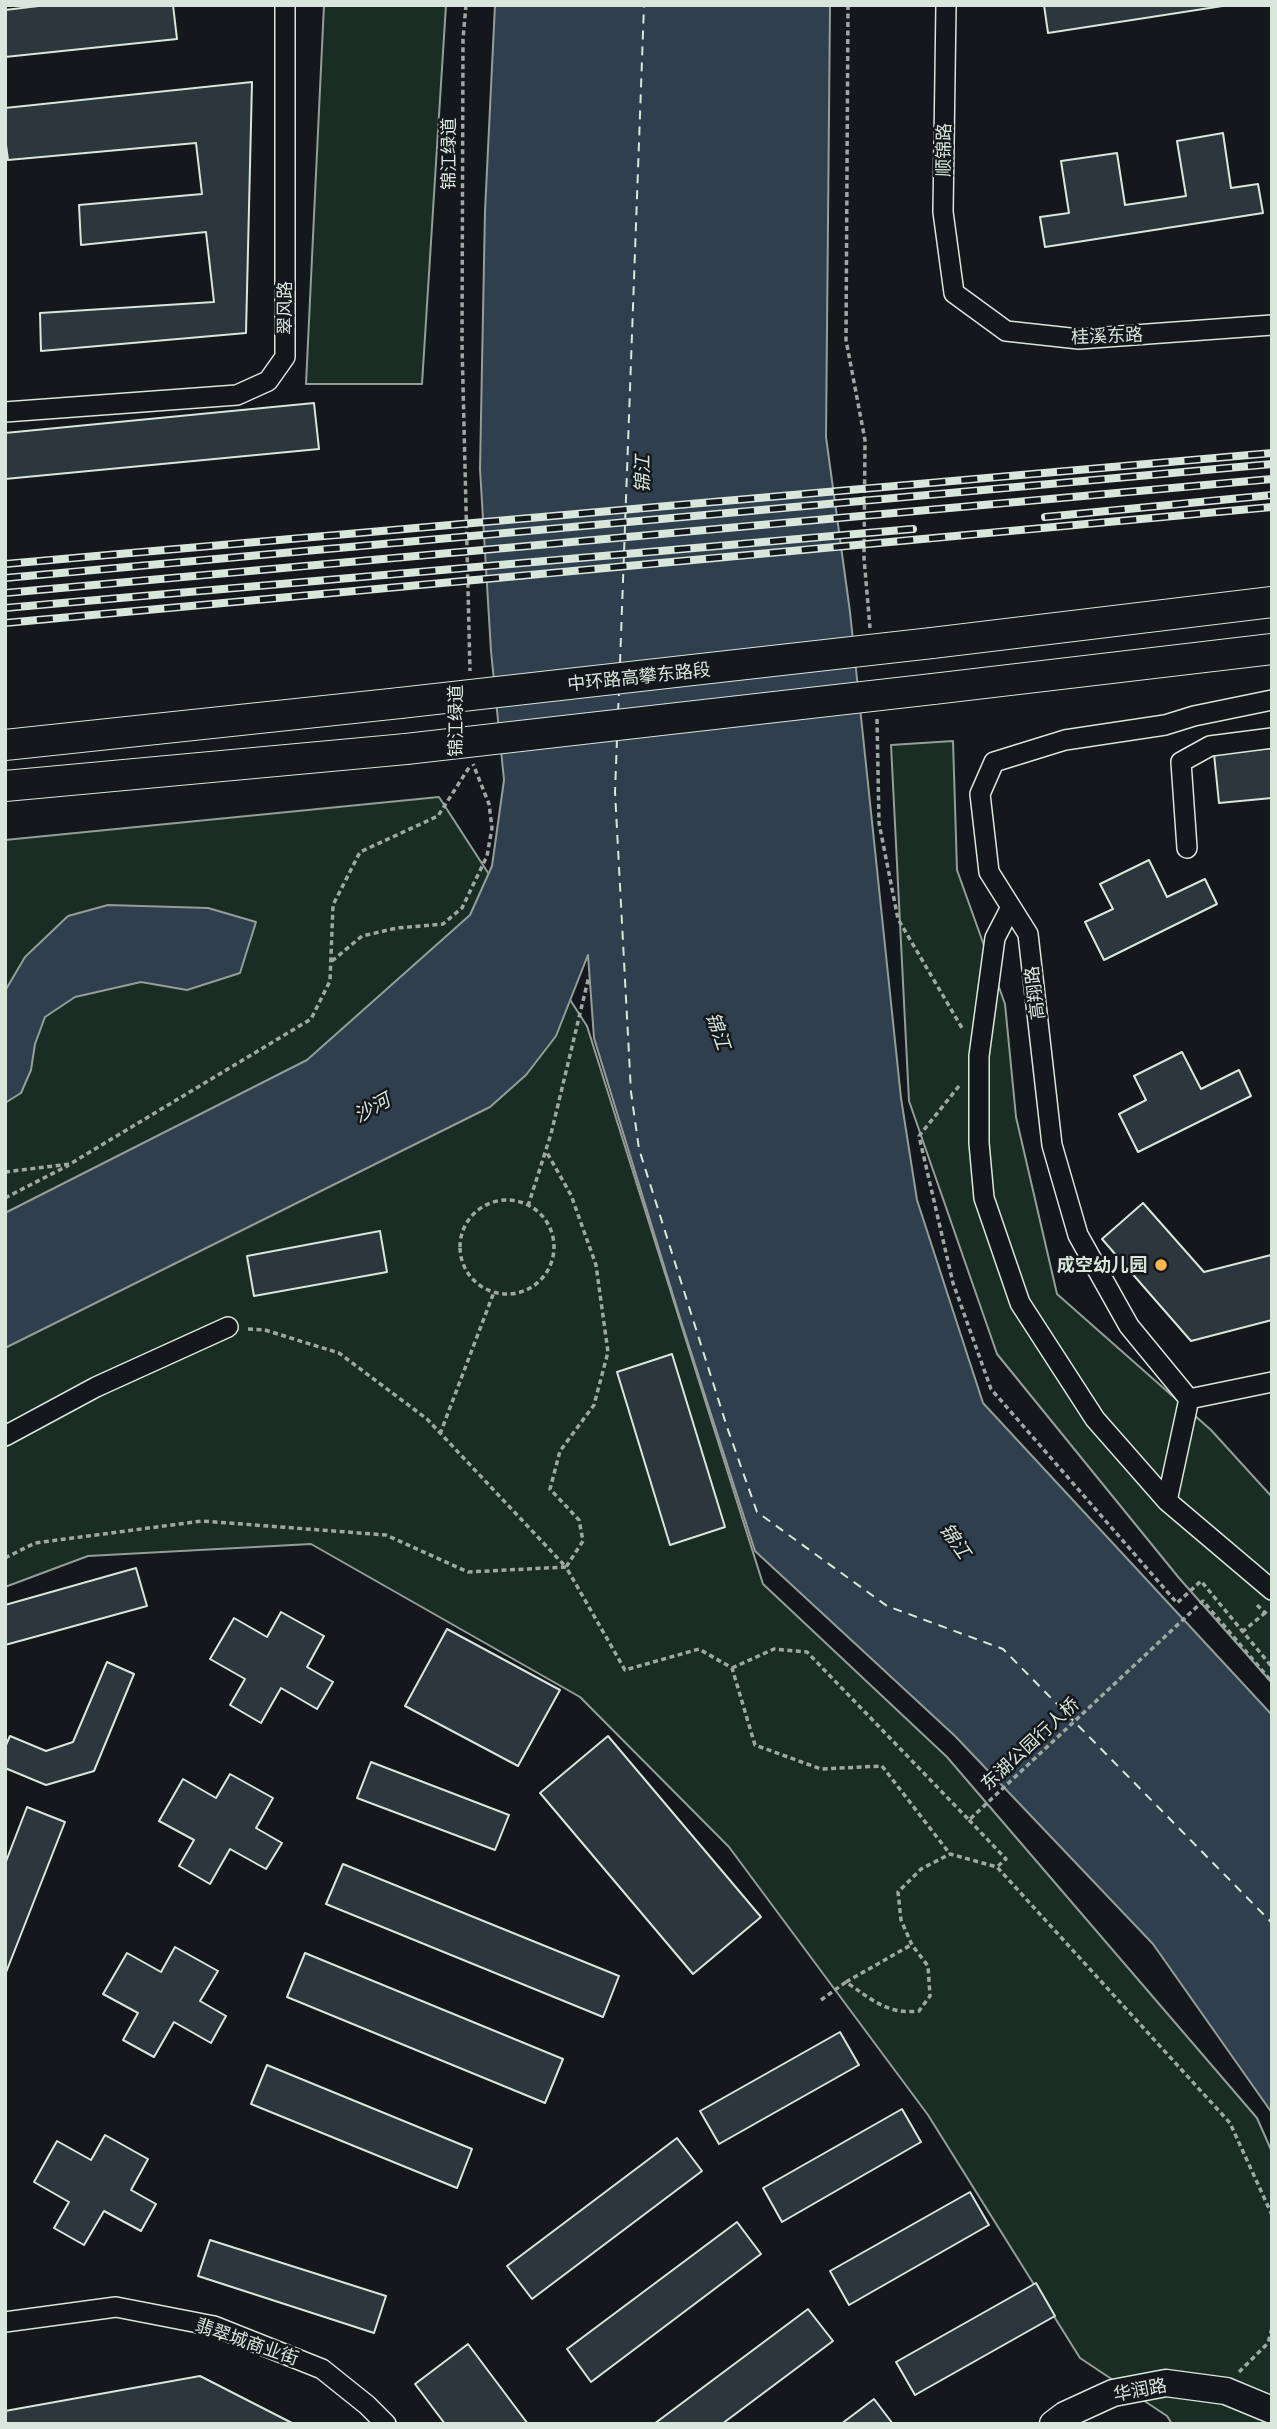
<!DOCTYPE html>
<html>
<head>
<meta charset="utf-8">
<style>
	body { margin:0 }
	#map { position:relative; width:1277px; height:2429px; overflow:hidden; background:#14181c; font-family:Commissioner,sans-serif }
	canvas { display:block }
	.frame { position:absolute; inset:0; border:7px solid #d8e6dc; pointer-events:none }
</style>
</head>
<body>
<div id="map">
<canvas width="1277" height="2429"></canvas>
<div class="frame"></div>
</div>
<script>
const context = document.querySelector('canvas').getContext('2d');
context.lineJoin = 'round';
function fillPath(path, color) {
  context.fillStyle = color;
  context.fill(path, 'evenodd');
}
function stroke(path, color, width, dash) {
  context.strokeStyle = color;
  context.lineWidth = width;
  context.lineCap = dash ? 'butt' : 'round';
  context.setLineDash(dash || []);
  context.stroke(path);
}
function drawText(font, color, halo, rows, align = 'center') {
  context.font = font + ' Commissioner,"Noto Sans SC",sans-serif';
  context.lineWidth = 5;
  context.setLineDash([]);
  context.textBaseline = 'middle';
  context.strokeStyle = halo;
  context.fillStyle = color;
  for (const [text, x, y, turn = 0] of rows) {
    context.save();
    context.translate(x, y);
    context.rotate((+turn || 0) * Math.PI / 180);
    context.textAlign = isNaN(turn) ? turn : align;
    if (halo) context.strokeText(text, 0, 0);
    context.fillText(text, 0, 0);
    context.restore();
  }
}
const green = new Path2D(`
	M324,5H446L422,384H306Z
	M953,741L957,870L1005,1004L1016,1117L1057,1294L1211,1430L1272,1497V1683L1179,1578L997,1354L909,1101L891,745Z
	M439,797L587,1026L763,1584L947,1757L1257,2118L1272,2152V2424H1172L1167,2416L1080,2358L928,2115L729,1847L580,1697L311,1544L88,1556L5,1587V840Z`);
fillPath(green, '#1a2d24');
stroke(green, '#939e99', 2);
const water = new Path2D(`
	M495,5H830L826,437L850,612L901,1098L917,1200L983,1403L1272,1715V2113L1153,1944L955,1736L755,1551L680,1318L594,1038L588,955L556,1036L526,1075L490,1107L5,1348V1213L307,1060L470,915L492,866L504,780L491,651L480,469L485,211Z
	M108,905L208,908L256,922L240,973L187,990L141,982L75,997L45,1017L35,1044L31,1070L21,1093L5,1103V991L25,957L68,916Z`);
fillPath(water, '#2f3f4d');
stroke(water, '#939e99', 2);
stroke(new Path2D(`
	M620,663L644,5
	M618,712L619,693
	M617,739L615,792L631,1092L639,1149L727,1427L757,1512L887,1606L1003,1649L1272,1923`), '#d8e6dc', 2, [9, 7]);
const building = new Path2D(`
	M47,5H173L177,39L5,57V10Z
	M1044,5H1229L1048,33Z
	M252,82L246,333L41,351L40,313L214,302L206,232L81,245L79,205L202,194L196,143L8,160L5,138V108Z
	M1223,133L1231,188L1258,184L1263,213L1045,247L1040,217L1069,213L1061,161L1117,153L1125,205L1186,196L1177,141Z
	M314,403L319,449L5,479V433Z
	M1272,748V798L1219,803L1214,754Z
	M1149,860L1167,897L1205,879L1217,904L1104,960L1085,922L1113,909L1100,884Z
	M1182,1052L1201,1089L1239,1070L1251,1096L1138,1152L1119,1114L1146,1100L1134,1076Z
	M1143,1203L1204,1272L1271,1255L1272,1320L1191,1341L1102,1239Z
	M380,1231L387,1272L254,1296L247,1256Z
	M672,1354L725,1527L670,1545L617,1372Z
	M136,1568L147,1606L5,1645V1605Z
	M281,1612L324,1636L307,1667L333,1682L317,1709L281,1688L261,1723L230,1705L245,1679L210,1659L234,1618L267,1637Z
	M447,1629L560,1690L518,1766L405,1706Z
	M107,1662L134,1674L94,1771L46,1785L5,1768V1747L10,1736L46,1751L73,1742Z
	M608,1736L761,1917L693,1974L540,1793Z
	M371,1762L509,1815L495,1850L357,1798Z
	M230,1774L273,1798L256,1828L282,1843L266,1869L230,1849L210,1884L179,1866L194,1840L159,1821L183,1779L216,1798Z
	M27,1807L65,1822L5,1975V1864Z
	M343,1864L619,1976L603,2017L326,1904Z
	M175,1947L218,1971L200,2001L226,2016L211,2043L174,2022L154,2057L123,2040L138,2013L103,1994L127,1953L161,1972Z
	M305,1953L563,2059L545,2103L287,1997Z
	M840,2032L859,2065L719,2144L700,2111Z
	M267,2065L472,2149L457,2188L251,2104Z
	M902,2109L921,2142L782,2222L763,2188Z
	M105,2135L148,2159L131,2190L156,2204L141,2231L104,2211L84,2245L54,2228L69,2202L34,2182L57,2141L91,2160Z
	M677,2138L702,2171L532,2299L507,2266Z
	M970,2192L989,2225L849,2305L830,2271Z
	M737,2222L761,2254L591,2382L567,2349Z
	M210,2240L386,2296L374,2333L198,2276Z
	M1036,2283L1055,2316L915,2395L896,2362Z
	M808,2309L833,2341L722,2424H654Z
	M468,2344L528,2424H445L415,2384Z
	M200,2376L294,2424H5V2411Z
	M874,2399L893,2424H841Z`);
fillPath(building, '#2c363c');
stroke(building, '#d8e6dc', 2);
const street = new Path2D(`
	M946,5L943,212L954,293L1006,331L1079,339L1272,325
	M5,412L237,395L268,381L285,357V5
	M1272,700L1194,716L1165,725L1065,740L994,762L980,794L989,872L1028,934L1052,1145L1078,1235L1129,1326L1189,1399L1272,1382
	M1187,848L1181,762L1210,746L1272,738
	M1011,907L995,938L979,1056V1143L984,1198L1020,1303L1095,1419L1167,1501L1272,1590
	M5,1436L96,1387L228,1327
	M1167,1501L1189,1399
	M5,2322L116,2307L214,2326L322,2369L367,2405L386,2424`);
const secondary = new Path2D(`
	M1053,2424L1065,2415L1113,2393L1166,2383L1226,2391L1272,2410`);
const primary = new Path2D(`
	M932,643L1272,602
	M933,689L1272,649
	M5,745L400,703
	M5,786L406,749`);
stroke(street, '#d8e6dc', 22);
stroke(secondary, '#d8e6dc', 29);
stroke(primary, '#d8e6dc', 32);
stroke(new Path2D(`
	M466,5L463,39L462,344L470,671
	M848,5L846,340L865,440L864,558L870,628
	M877,719L879,823L898,919L962,1028
	M332,961L362,936L397,928L443,924L462,908L487,856L492,828L489,804L473,764
	M959,1086L919,1136L953,1283L991,1389L1177,1603L1201,1581L1272,1667
	M5,1172L70,1164L311,1019L330,981L333,905L360,852L438,816L470,766
	M5,1198L69,1165
	M460 1247a47 47 0 1 1 94 0a47 47 0 1 1-94 0Z
	M528,1206L551,1134L589,976
	M248,1329L265,1330L339,1353L427,1419L566,1567L583,1541L579,1520L550,1489L560,1451L594,1405L608,1352L596,1265L571,1195L546,1151
	M440,1434L494,1292
	M5,1558L35,1543L202,1521L386,1535L468,1572L566,1567L625,1670L699,1649L732,1668L755,1745L821,1769L882,1766L950,1854
	M1257,1605L1265,1613L1268,1609
	M1242,1632L1265,1613
	M732,1668L774,1649L807,1652L969,1820L1203,1601L1272,1682
	M969,1820L1006,1859L998,1866
	M846,1982L911,1945
	M821,2000L846,1982C871,1999 888,2015 919,2011L930,1996L928,1966L912,1945L901,1920L898,1892L921,1869L950,1854L997,1867L1230,2123L1272,2215
	M1239,2372L1268,2343L1272,2328`), '#9da8a2', 3.5, [5, 3.5]);
stroke(street, '#14181c', 19);
stroke(secondary, '#14181c', 26);
stroke(primary, '#14181c', 30);
const rail = new Path2D(`
	M1045,517L1272,495
	M5,564L1272,453
	M5,578L1272,464
	M5,593L1272,479
	M5,608L913,529
	M5,623L1272,507`);
stroke(rail, '#d8e6dc', 8);
stroke(rail, '#14181c', 5, [16]);
const primaryBridge = new Path2D(`
	M400,703L932,643
	M406,749L933,689`);
stroke(primaryBridge, '#d8e6dc', 32, []);
stroke(primaryBridge, '#14181c', 30);
for (const [x, y, r, color] of [
	[1161,1265,7,"#ffb74d"]
]) {
  const dot = new Path2D();
  dot.arc(x, y, r, 0, 2 * Math.PI);
  context.fillStyle = color;
  context.fill(dot);
  stroke(dot, '#14181c', 2.5);
}
drawText('18px', '#d8e6dc', '#14181c', [
	["顺锦路",944,150,-89],
	["锦江绿道",449,154,-90],
	["翠风路",285,308,-90],
	["桂溪东路",1107,336,-2],
	["中环路高攀东路段",639,677,-6],
	["锦江绿道",456,721,-90],
	["高翔路",1035,993,-97],
	["东湖公园行人桥",1030,1744,-43],
	["翡翠城商业街",247,2342,19],
	["华润路",1140,2390,-11]
]);
drawText('bold 18px', '#d8e6dc', '#14181c', [
	["成空幼儿园",1147,1265]
], 'right');
drawText('italic 19px', '#d8e6dc', '#14181c', [
	["锦江",643,474,-90],
	["锦江",718,1031,71],
	["沙河",372,1108,-29],
	["锦江",955,1541,55]
]);
</script>
</body>
</html>
